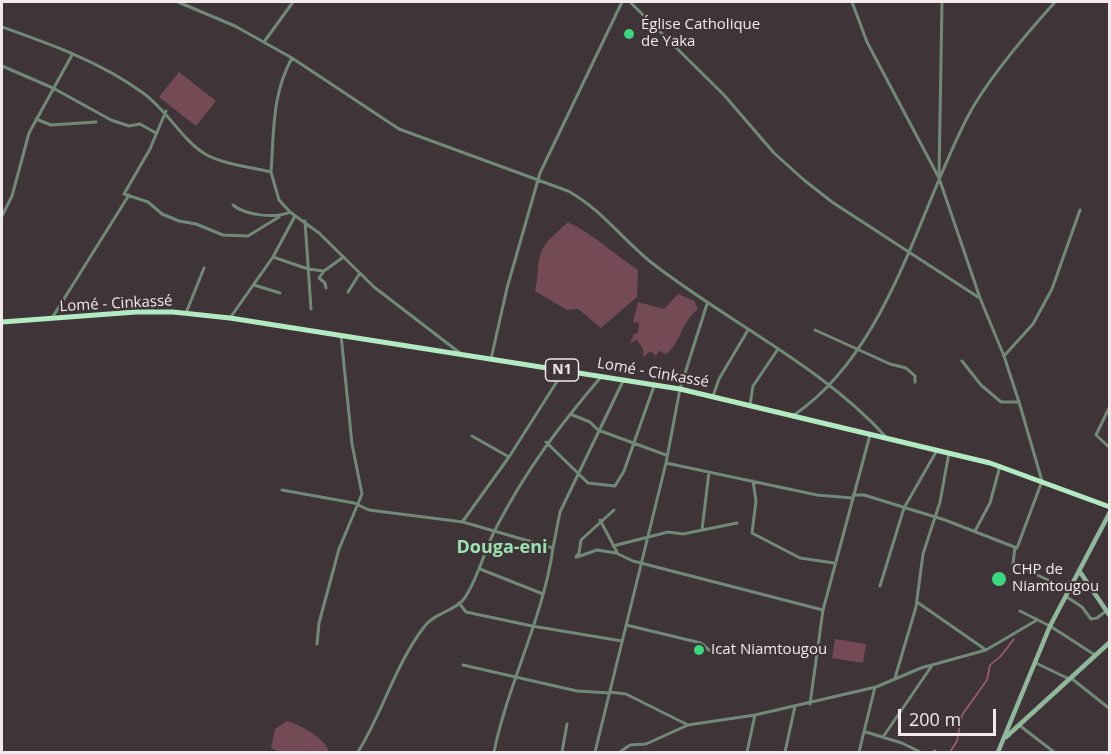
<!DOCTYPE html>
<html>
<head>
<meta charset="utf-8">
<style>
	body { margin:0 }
	#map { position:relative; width:1111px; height:754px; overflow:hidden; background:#3f3437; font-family:"Open Sans",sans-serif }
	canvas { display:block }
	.frame { position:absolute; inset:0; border:3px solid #f1e9eb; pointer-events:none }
	.scale { position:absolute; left:898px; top:709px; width:98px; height:27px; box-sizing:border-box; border:3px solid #f1e9eb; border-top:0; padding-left:8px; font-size:18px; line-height:21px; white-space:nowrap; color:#f1e9eb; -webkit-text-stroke:4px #3f3437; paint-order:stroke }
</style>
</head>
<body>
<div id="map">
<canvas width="1111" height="754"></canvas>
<div class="frame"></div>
<div class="scale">200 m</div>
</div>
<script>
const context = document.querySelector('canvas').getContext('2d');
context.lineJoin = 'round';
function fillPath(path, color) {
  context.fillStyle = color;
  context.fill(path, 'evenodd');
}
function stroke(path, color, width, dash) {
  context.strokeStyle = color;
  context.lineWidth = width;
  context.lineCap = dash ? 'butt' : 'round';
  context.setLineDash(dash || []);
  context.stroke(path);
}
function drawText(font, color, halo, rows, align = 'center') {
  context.font = font + ' "Open Sans",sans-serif';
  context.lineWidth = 4.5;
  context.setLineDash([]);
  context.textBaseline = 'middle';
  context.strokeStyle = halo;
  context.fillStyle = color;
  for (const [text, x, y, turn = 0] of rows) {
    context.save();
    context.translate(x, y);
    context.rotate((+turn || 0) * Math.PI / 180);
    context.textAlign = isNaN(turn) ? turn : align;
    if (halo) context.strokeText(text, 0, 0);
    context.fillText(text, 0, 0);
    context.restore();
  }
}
fillPath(new Path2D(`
	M179,72L216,101L196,126L159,97Z
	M568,222C593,234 614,254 638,270L637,297L601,328L578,309L567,310L535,291C538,279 537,268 540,256C543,242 558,232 568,222Z
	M678,294L694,301L698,309C679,325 682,342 666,354L659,351L656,356L651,351L643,357V349L637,340L630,343L634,334L638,333L639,323L633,322L638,302L664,309Z
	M835,639L866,644L863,663L832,658Z
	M287,721C301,725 325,738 329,752H279L271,748L275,729Z`), '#744a55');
stroke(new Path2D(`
	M950,752L957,741L962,715L987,680L990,665L1000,657L1014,639`), '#a26073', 1.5);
stroke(new Path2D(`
	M178,2L235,26L292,58L399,129L568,191C601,209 623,240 652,263C729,323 821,365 887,438
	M630,2L724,95L774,153L804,180L832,202L978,297
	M852,2L867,42L939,178L980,298L1004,356L1019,402L1042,481L1017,548L945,520L864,495H853
	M2,27C50,44 101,62 143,93C167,110 182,140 205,154C222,164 251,167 271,172L279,200L290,212L319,233L374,287L460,353
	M264,42L293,2
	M2,66L53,88L111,120L129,126L140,124L156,133
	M166,111L150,149L124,194L148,202L162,214L179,221L196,224L223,235L248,236L279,217
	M36,119L51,125L96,122
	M271,172C274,131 272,94 292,58
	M939,176L942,2
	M233,205C245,215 275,219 290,212
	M2,216L12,196L29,133L72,55
	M305,221L311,309
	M273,257L308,269L324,271
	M254,285L280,293
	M326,288L325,283L319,278L324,271L342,258
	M348,292L360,273
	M186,313L204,268
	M52,318L129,195
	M230,318L273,257L295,216
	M815,330L890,364L906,368L915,376V382
	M1004,356L1033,324L1052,289L1080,210
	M491,359L507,288L540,173L622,2
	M962,361L981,385L1001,402H1019
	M713,396L719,379L748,330
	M750,405L753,386L778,349
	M1110,406L1096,435L1110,448
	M570,414L590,422L598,430L666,455
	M794,415C888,351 917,215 967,118C985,83 1028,32 1055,2
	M472,436L509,457
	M546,442L588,483L615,486L624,471L654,386
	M666,463L817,495L852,498
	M753,481L756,501L752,533L800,558L834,563
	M282,490L354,503L369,510L463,522L553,548L560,512L624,379
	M600,520L618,554L633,561L823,610
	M463,521L509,457L563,372
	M702,530L709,472
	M975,531L990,503L1000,466
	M613,546L668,532L683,534L737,523
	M1015,547L1013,564L1057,584L1073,582
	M576,557L579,553L581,540L614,510
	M577,557L597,550L616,553
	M480,569L543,594
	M880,586L904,508L936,452
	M1067,597L1082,607L1091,619L1097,618L1106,611
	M917,602L986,650
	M459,603L466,612L532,626L622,641
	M1020,611L1050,626L1095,655
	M626,625L701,643L709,650L728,653
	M317,644L319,623L339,549L362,494L352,444L341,335
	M1036,663L1069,679
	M463,665L577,691L610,693
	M895,678L916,607L923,554L940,502L949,453
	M1071,678L1110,709
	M610,692L626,694L688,725
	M810,704L823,610L870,435
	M1019,725L1054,752
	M866,732L902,743L920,752
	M883,737L931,667
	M358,752C383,712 395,665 424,627C434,613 455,611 464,599C479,577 484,550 496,528C526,470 559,426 601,377
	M494,752C508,683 543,619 553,548
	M562,752L567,724
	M595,752L666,463L680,389L707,304
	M620,752L630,745L646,744L688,725L755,715L876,687L921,668L986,650L1037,620
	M747,752L755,715
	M785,752L795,706
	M859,752L875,687
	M933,752L935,751`), '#718977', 3);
stroke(new Path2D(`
	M1080,572L1110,616
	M1006,737L1110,642
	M998,752L1050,626L1110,512`), '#90b89b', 4.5);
stroke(new Path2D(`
	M2,322L136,312H173L230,318L680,389L990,463L1110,507`), '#b2ebc2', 5);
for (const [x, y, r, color] of [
	[629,34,6,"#3ad77f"],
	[999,579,8,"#3ad77f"],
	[699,650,6,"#3ad77f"]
]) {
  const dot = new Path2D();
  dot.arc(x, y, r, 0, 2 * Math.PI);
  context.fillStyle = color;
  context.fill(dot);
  stroke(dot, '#3f3437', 2);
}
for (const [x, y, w] of [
	[562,370,33]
]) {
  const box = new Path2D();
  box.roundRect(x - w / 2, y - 11, w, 22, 4.5);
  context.fillStyle = '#3f3437';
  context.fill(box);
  stroke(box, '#f1e9eb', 1.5);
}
drawText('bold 14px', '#f1e9eb', null, [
	["N1",562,370]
]);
drawText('15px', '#f1e9eb', '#3f3437', [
	["Église Catholique",641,25],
	["de Yaka",641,42],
	["CHP de",1012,570],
	["Niamtougou",1012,587],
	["Icat Niamtougou",711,650]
], 'left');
drawText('15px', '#f1e9eb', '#3f3437', [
	["Lomé - Cinkassé",116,304,-3],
	["Lomé - Cinkassé",653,373,10]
]);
drawText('bold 18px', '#9be2b0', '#3f3437', [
	["Douga-eni",502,548]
]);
</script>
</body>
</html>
